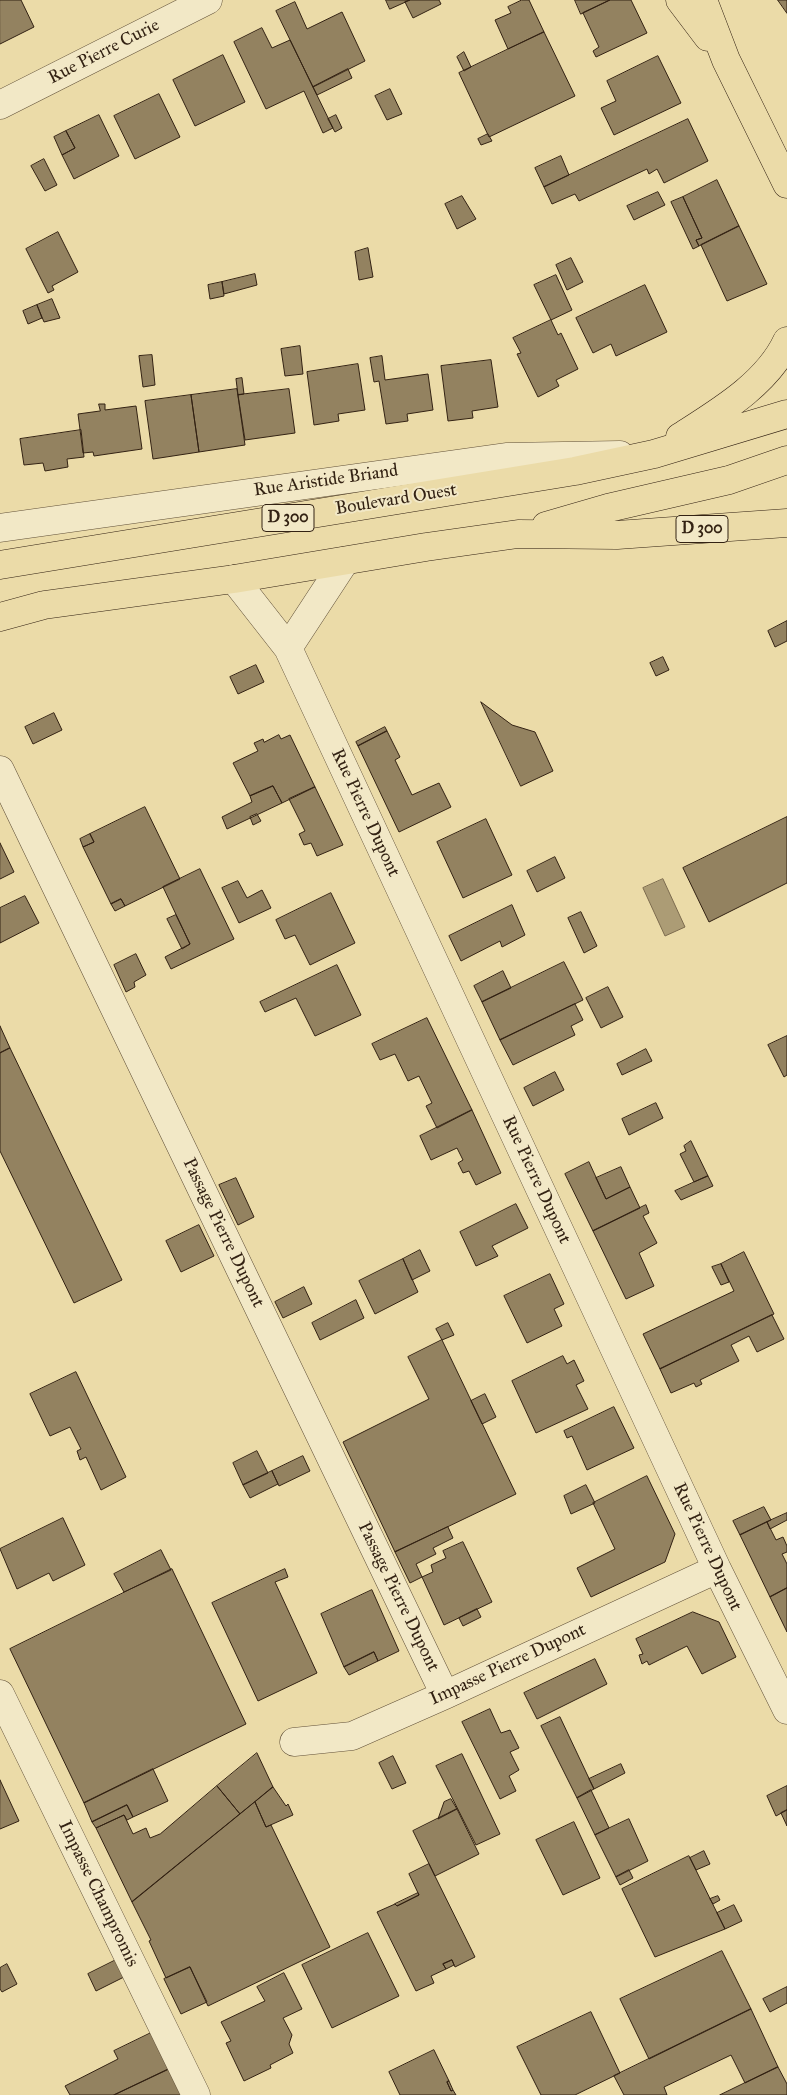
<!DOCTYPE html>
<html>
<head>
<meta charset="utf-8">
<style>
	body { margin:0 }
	canvas { display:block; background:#ebdba8 }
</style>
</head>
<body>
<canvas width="787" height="2095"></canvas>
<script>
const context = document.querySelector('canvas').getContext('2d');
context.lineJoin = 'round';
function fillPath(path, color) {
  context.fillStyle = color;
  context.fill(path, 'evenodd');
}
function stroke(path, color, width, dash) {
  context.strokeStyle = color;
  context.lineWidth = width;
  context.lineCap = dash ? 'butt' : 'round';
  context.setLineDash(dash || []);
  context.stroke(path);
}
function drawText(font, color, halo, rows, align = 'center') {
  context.font = font + ' "IM FELL Great Primer",serif';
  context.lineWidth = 4;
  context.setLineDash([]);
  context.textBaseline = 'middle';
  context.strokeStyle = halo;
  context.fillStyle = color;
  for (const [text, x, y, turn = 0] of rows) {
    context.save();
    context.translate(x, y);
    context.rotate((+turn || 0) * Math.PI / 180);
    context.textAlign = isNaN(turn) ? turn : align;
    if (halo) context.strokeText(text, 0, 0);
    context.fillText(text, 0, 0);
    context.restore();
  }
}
const water = new Path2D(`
	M663,879L685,927L665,936L643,888Z`);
fillPath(water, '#ac9c75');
stroke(water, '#7c6b4e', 1);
const building = new Path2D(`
	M0,0H21L34,27L0,44Z
	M386,0H410L390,9Z
	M410,0H439L441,4L413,18L405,2Z
	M522,0H529L544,32L508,49L495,20L511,13L508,7Z
	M575,0H610L581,14Z
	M610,0H631L647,33L596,57L593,51L599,47L583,13Z
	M778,0H787V13Z
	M295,2L307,29L342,12L365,61L313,87L276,11Z
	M262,28L272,48L290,40L333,128L323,133L304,91L266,109L234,42Z
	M544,32L575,96L489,137L459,73Z
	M464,52L471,67L464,71L457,57Z
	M223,55L245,102L195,126L173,80Z
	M658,56L681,103L614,135L601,108L616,101L607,81Z
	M348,69L352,78L317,95L313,87Z
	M390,89L402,114L387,120L375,96Z
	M159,94L180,137L135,159L114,116Z
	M99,115L119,156L74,179L62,155L75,148L66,131Z
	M336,115L342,128L335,132L328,119Z
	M688,119L708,161L664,183L657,169L649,174L647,169L579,201L575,194L552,204L544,187Z
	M66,131L75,148L62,155L54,137Z
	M488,134L492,141L481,145L478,139Z
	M561,156L569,175L544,187L535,168Z
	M44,159L57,185L45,191L31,166Z
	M717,180L739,226L699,246L696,240L702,238L683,197Z
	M658,192L665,205L634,220L627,206Z
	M462,196L476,219L457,229L445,204Z
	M683,197L702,238L696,240L699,246L693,249L671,202Z
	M739,226L767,284L727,301L701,245Z
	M58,232L78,272L52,286L54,290L48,293L26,249Z
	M368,248L373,277L359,280L355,252Z
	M571,258L583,282L567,290L556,265Z
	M255,274L257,285L224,294L222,282Z
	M556,275L572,310L551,320L534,285Z
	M222,282L224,296L210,299L208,285Z
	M645,285L667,332L616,356L611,344L593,353L576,318Z
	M52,299L60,318L44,322L37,305Z
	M37,305L42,318L28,324L23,311Z
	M551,320L558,335L561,333L578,369L556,380L559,386L538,397L517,354L521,353L513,338Z
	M300,346L303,374L285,376L281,349Z
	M152,355L155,385L143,387L139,356Z
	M382,356L385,380L428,374L433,410L407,414L408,421L386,424L379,381L374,382L370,358Z
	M491,360L498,407L472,411L473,418L448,421L441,366Z
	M358,364L365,410L338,414L339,421L314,425L307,372Z
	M242,378L244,394L238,395L236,379Z
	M237,389L245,445L199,452L191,395Z
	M289,389L295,433L245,440L238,395Z
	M191,395L199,452L153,459L145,401Z
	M99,404H105V410L136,406L142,449L94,456L93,452L83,453L78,414L100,411Z
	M81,430L84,457L67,459L68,467L45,471L43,463L24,465L20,439Z
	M787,621V641L775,647L768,631Z
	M663,657L669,670L656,676L650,663Z
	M256,665L264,682L238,694L230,677Z
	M481,702L512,725L535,732L553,771L521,786Z
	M54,713L62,730L33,744L25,727Z
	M385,727L387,731L358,746L356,742Z
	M387,731L400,757L395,760L412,795L439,783L451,807L399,832L358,746Z
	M279,735L281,739L290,735L315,787L282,803L273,786L250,796L233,763L258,751L254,743L263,739L264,742Z
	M273,786L282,803L227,829L222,817L252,802L250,796Z
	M315,787L343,845L317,856L311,843L304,845L299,834L305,831L289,799Z
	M145,807L180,879L125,906L121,899L111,904L83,847L94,842L90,834Z
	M257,814L261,821L253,825L250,817Z
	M787,817V883L709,922L683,868Z
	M486,819L512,875L463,898L437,842Z
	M90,834L94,842L83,847L80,839Z
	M0,843L14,872L0,879Z
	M555,857L565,878L537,892L527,871Z
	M200,869L234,939L171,969L165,957L190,944L163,887Z
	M238,881L247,898L262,890L271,908L239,923L222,888Z
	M331,893L355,943L310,965L295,935L285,939L276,920Z
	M25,896L39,923L0,943V908Z
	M121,899L125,906L115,911L111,904Z
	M512,905L525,935L502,947L500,941L461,961L449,936Z
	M581,912L597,946L584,953L568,918Z
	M176,915L190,944L182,949L167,919Z
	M136,954L146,975L134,982L135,987L126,992L114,965Z
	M564,962L583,1000L500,1040L482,1002Z
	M337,965L361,1015L315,1036L296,998L265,1012L260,1002Z
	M503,971L511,988L482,1002L474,986Z
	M608,987L623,1017L601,1028L586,998Z
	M575,1004L583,1020L571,1026L575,1035L513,1065L500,1040Z
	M427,1018L472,1110L437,1128L426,1106L432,1103L419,1076L408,1081L395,1054L380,1060L372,1044Z
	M0,1026L10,1048L0,1053Z
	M787,1036V1075L784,1077L768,1045Z
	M10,1048L122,1280L74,1303L0,1151V1053Z
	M646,1049L652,1061L622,1075L617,1064Z
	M555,1072L564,1090L533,1106L524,1088Z
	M656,1103L663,1118L629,1135L622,1119Z
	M472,1110L501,1173L476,1185L469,1171L463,1173L458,1163L463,1160L457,1148L431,1160L420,1136Z
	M691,1141L708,1176L694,1182L680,1154L686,1151L684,1146Z
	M589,1162L606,1199L630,1187L640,1208L593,1231L565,1174Z
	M621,1167L630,1187L606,1199L596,1178Z
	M708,1176L713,1186L681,1200L675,1191Z
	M236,1178L254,1217L238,1225L219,1185Z
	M516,1204L528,1228L492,1246L498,1256L476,1266L460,1232Z
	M646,1205L649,1213L643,1216L657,1243L639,1253L654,1286L626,1299L593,1231Z
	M199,1225L214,1256L181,1272L166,1241Z
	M420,1250L430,1271L412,1280L403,1259Z
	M744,1252L774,1314L660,1369L643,1334L734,1291L721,1264Z
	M403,1259L418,1292L375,1314L359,1281Z
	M721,1264L729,1282L721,1285L712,1267Z
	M550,1274L564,1304L554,1309L562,1326L527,1343L504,1296Z
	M304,1287L312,1304L283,1318L275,1302Z
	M356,1300L364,1318L320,1340L312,1323Z
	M772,1315L784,1339L757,1352L749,1336L731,1345L739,1361L700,1380L702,1384L696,1387L694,1383L671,1393L660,1369Z
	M448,1323L454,1335L442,1340L436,1329Z
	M442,1340L516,1494L395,1552L343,1442L429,1399L408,1357Z
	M563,1356L567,1364L574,1360L584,1381L576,1385L588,1409L536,1433L512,1381Z
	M76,1372L126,1477L101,1490L86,1457L80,1460L77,1451L81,1449L70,1427L50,1436L30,1394Z
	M485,1394L496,1417L482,1424L471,1401Z
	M614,1407L634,1448L587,1470L572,1436L567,1438L564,1431Z
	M257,1451L268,1473L243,1485L233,1463Z
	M303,1456L310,1471L279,1486L272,1471Z
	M272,1471L278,1484L250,1498L243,1485Z
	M647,1476L675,1534L665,1562L591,1597L577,1568L615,1549L593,1503Z
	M586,1485L595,1503L571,1514L564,1496Z
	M764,1507L771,1520L740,1535L733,1521Z
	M787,1513V1520L770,1529L767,1522Z
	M63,1518L85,1565L53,1581L49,1573L17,1589L0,1549Z
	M767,1522L776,1540L783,1537L787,1546V1552L782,1554L787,1564V1588L770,1597L740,1535Z
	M448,1527L453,1538L433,1548L436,1554L416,1564L422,1577L410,1583L395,1552Z
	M463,1542L492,1602L444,1625L422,1577L433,1572L431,1565L446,1558L443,1551Z
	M161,1550L171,1570L124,1592L114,1574Z
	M172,1569L246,1724L84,1803L10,1649Z
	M285,1569L288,1577L275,1582L317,1673L258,1701L212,1603Z
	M787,1588V1632L770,1597Z
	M372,1590L399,1651L378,1661L374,1652L344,1667L321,1614Z
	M477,1609L481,1617L463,1626L459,1618Z
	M693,1612L719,1622L736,1657L702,1674L687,1646L649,1665L647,1661L642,1664L639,1655L643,1654L636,1639Z
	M374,1652L378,1661L349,1675L344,1667Z
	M595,1659L607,1684L537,1719L524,1693Z
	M490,1709L501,1733L510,1730L519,1748L510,1752L519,1770L509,1776L516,1791L500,1799L462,1722Z
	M560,1717L594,1789L577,1798L541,1726Z
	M257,1753L273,1787L240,1814L217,1786Z
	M462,1754L500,1834L476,1845L436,1766Z
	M393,1756L406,1783L392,1789L379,1763Z
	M621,1764L625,1773L594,1789L589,1779Z
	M153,1769L168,1801L133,1817L127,1805L92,1822L84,1803Z
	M0,1780L19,1821L0,1829Z
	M217,1786L240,1814L132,1902L96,1828L124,1815L133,1834L146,1828L150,1838L160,1834Z
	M787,1786V1810L776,1816L767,1796Z
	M273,1787L286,1806L288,1804L293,1815L266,1827L255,1802Z
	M591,1790L609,1828L595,1835L577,1798Z
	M451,1799L457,1809L438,1819L444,1802Z
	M255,1802L266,1827L271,1825L330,1947L208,2006L190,1967L166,1978L149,1941L151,1940L132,1902Z
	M127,1805L133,1817L127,1820L124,1815L96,1828L92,1822Z
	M457,1809L479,1854L435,1876L413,1831Z
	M787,1810V1826L781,1813Z
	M629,1819L648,1861L616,1877L595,1835Z
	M574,1822L600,1878L563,1895L536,1840Z
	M704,1851L710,1864L696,1870L690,1858Z
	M689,1856L725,1929L655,1957L622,1889Z
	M429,1864L475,1957L455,1967L452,1960L443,1964L446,1969L431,1976L434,1983L416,1991L377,1912L395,1904L397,1906L419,1895L409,1874Z
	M629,1870L633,1878L620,1885L616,1877Z
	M418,1893L419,1895L397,1906L395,1904Z
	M718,1896L720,1900L713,1904L710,1899Z
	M734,1905L742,1921L725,1929L717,1913Z
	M368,1933L399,1996L332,2028L302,1965Z
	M722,1951L751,2009L649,2059L620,1999Z
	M116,1960L124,1977L96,1991L88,1974Z
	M452,1960L454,1965L446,1969L443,1964Z
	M7,1964L17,1984L2,1992L0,1989V1968Z
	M190,1967L207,2002L181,2014L164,1979Z
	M284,1973L302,2009L283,2018L292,2035L289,2044L293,2053L270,2065L271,2068L244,2081L226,2043L231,2041L221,2022L265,2001L257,1987Z
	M787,1987V2003L770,2012L763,1999Z
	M751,2009L778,2067L745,2083L731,2055L664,2087L667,2095H624L614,2076Z
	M591,2012L620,2073L575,2095H541L517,2047Z
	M151,2033L169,2069L114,2095H70L65,2086L118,2059L114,2051Z
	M434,2050L449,2081L447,2082L451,2091L453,2090L456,2095H400L389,2072Z
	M778,2067L787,2084V2095H720Z
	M169,2069L182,2095H114Z
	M449,2081L453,2090L451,2091L447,2082Z`);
fillPath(building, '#938260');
stroke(building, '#332213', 1);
const minor = new Path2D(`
	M0,105L208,0
	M0,528L506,457L620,455
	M234,579L288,648L345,561
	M288,648L717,1569L787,1710
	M0,770L445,1695
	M0,1694L196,2095
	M294,1742L352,1736L445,1695L717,1569`);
const major = new Path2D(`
	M680,0L708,37
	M703,0L726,60L787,184
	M680,437C719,412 767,384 787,341
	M546,526L608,508L729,480L787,460
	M0,565L575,471L654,454L787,414
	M0,617L44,605L234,579L426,547L518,534L617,535L787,523`);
stroke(minor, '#615038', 29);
stroke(major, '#332213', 29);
stroke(minor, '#f2e8c6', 28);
stroke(major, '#ebdba8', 28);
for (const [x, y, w] of [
	[288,518,52],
	[702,529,52]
]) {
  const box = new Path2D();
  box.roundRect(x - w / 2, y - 13.5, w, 27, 4);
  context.fillStyle = '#f2e8c6';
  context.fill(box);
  stroke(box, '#332213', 1);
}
drawText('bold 16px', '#332213', null, [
	["D 300",288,518],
	["D 300",702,529]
]);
drawText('18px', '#332213', '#f2e8c6', [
	["Rue Pierre Curie",104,52,-27],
	["Rue Aristide Briand",326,481,-8],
	["Boulevard Ouest",396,500,-9],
	["Rue Pierre Dupont",365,813,65],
	["Rue Pierre Dupont",536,1180,65],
	["Passage Pierre Dupont",223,1233,64],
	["Rue Pierre Dupont",707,1547,65],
	["Passage Pierre Dupont",398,1597,64],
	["Impasse Pierre Dupont",508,1665,-25],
	["Impasse Champromis",98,1894,64]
]);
</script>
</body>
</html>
